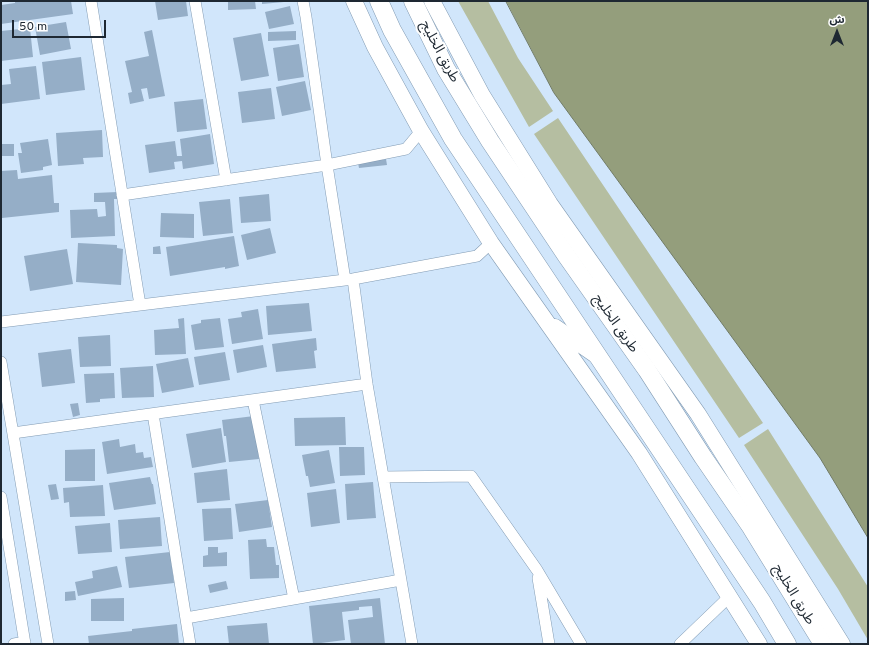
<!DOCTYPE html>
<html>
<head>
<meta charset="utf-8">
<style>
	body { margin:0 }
	#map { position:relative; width:869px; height:645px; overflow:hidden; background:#d1e6fb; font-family:Overpass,"Noto Sans Arabic",sans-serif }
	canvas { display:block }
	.frame { position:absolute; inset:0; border:2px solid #1e2832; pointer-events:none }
	.north { position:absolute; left:817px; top:12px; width:40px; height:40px; -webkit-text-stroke:3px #fff; paint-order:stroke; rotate:0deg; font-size:11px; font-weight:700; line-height:16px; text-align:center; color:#1e2832 }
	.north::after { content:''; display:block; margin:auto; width:14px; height:18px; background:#1e2832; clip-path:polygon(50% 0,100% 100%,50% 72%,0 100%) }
	.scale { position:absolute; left:12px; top:20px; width:94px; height:18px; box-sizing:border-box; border:2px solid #1e2832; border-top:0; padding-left:5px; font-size:12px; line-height:14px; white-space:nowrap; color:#1e2832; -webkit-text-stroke:3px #fff; paint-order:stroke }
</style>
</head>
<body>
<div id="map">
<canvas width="869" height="645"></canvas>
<div class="frame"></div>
<div class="north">ش</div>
<div class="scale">50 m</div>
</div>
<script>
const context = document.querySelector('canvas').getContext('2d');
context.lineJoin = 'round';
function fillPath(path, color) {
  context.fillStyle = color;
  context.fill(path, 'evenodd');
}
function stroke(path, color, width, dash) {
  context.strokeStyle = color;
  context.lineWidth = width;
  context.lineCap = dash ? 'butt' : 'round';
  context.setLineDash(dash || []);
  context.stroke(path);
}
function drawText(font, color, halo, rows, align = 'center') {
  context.font = font + ' Overpass,"Noto Sans Arabic",sans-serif';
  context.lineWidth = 4;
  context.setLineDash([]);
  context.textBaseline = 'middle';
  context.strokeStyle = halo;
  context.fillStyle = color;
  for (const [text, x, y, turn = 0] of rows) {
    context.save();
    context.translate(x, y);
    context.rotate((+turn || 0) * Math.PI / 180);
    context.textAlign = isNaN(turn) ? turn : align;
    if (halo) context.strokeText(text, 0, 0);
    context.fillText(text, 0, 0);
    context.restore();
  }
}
fillPath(new Path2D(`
	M458,1H488L518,58L553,111L529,127Z
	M558,118L763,423L739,438L534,134Z
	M768,429L868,587V640L838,589L744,445Z`), '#b5bea1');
const water = new Path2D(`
	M506,1H868V538L820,458L554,93Z`);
fillPath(water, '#949e7c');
stroke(water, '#717b66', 1);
fillPath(new Path2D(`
	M15,1H71L73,14L1,24V5L15,3Z
	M155,1H186L188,16L158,20Z
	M228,1H255L256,9L228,10Z
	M262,1H284V2L262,4Z
	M290,6L294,24L269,29L265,12Z
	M66,22L71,49L40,55L35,27Z
	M30,28L33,57L1,61V31Z
	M152,30L165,96L149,99L147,88L141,89L144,101L130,104L128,93L132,92L125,61L149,56L144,32Z
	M296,31V40L268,41V32Z
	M261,33L269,76L241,81L233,38Z
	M299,44L304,77L278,81L273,48Z
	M81,57L85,90L46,95L42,62Z
	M36,66L40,99L1,104V85L11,84L9,69Z
	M305,81L311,110L282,116L276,87Z
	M271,88L275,119L242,123L238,92Z
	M203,99L207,129L177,132L174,102Z
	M102,130L103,157L83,158L84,164L58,166L56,133Z
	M210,134L214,164L183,169L182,161L174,162L175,169L149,173L145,145L175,141L177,156H182L180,139Z
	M48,139L52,165L43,167V170L21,173L18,153H22L20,143Z
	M1,144H14V156H1Z
	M386,159L387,165L359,168L358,163Z
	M17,170L18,179L52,175L54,203H59V212L2,218L1,171Z
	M118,192L119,199H114L115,236L71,238L70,210L97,209L98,217L106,216L105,202H94V193Z
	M269,194L271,221L241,223L239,197Z
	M230,199L233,233L203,236L199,202Z
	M161,213L194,214V238L160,237Z
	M270,228L276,253L247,260L241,235Z
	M234,236L239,266L225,269V267L170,276L166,247Z
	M78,243L117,245V248L123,249L121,285L76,282Z
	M160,246L161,254H153V247Z
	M67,249L73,284L30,291L24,256Z
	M309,303L312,331L268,335L266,306Z
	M258,309L263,339L232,344L228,319L242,317L241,312Z
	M184,318L186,354L155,355L154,330L179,328L178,319Z
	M220,318L224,347L195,350L191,325L201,323V320Z
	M110,335L111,366L80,367L78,337Z
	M316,338L317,350L314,351L316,368L276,372L272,344Z
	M263,345L267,367L237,373L233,350Z
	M71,349L75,383L42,387L38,353Z
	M225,352L230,380L199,385L194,357Z
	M188,358L194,387L162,393L156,364Z
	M153,366L154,397L122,398L120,368Z
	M114,373L115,398L100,399V402L86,403L84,374Z
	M78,403L80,415L73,417L70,404Z
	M254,416L259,459L229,462L226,436H224L222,420Z
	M345,417L346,445L295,446L294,418Z
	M221,428L226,462L192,468L186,434Z
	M119,439L120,447L135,444L136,453L143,452L144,458L151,457L153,467L107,474L102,442Z
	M339,447H364L365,475L340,476Z
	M95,449V481H65V450Z
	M329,450L335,483L310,487L308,476H306L302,455Z
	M227,469L230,500L197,503L194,473Z
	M150,477L152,484H153L156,504L114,510L109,483Z
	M373,482L376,518L347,520L345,484Z
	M56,484L59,499L51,500L48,485Z
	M103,485L105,516L70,517L69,502L64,503L63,488Z
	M336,489L340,523L311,527L307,493Z
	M268,500L272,527L239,532L235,504Z
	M231,508L233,539L204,541L202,509Z
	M160,517L162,546L120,549L118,520Z
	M110,523L112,552L78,554L75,526Z
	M266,539L267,547H274L276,565H279V578L250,579L248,540Z
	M208,547H218V553L227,552V566L203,567V556L208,555Z
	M170,552L174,583L129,588L125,557Z
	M117,566L122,587L78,596L75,582L93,578L92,571Z
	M226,581L228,589L210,593L208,585Z
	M75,591L76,600L65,601V592Z
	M124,598V621H91V599Z
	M380,598L385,644H351L348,620L373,617L372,606L359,607V610L342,612L345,640L313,644L309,606Z
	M267,623L269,644H229L227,626Z
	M177,624L179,644H89L88,636L132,631V629Z`), '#95aec7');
const minor = new Path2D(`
	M91,1L140,305
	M195,1L226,180
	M303,1L306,17L327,165L345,280
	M122,195L327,165L406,149L421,131
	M353,279L367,384L412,644
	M1,322L353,279L477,256L491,243
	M1,362L48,644
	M253,400L294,599
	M153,414L190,644
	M13,433L367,384
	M383,477L471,476L537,570L581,644
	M1,497L25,644
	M538,578L549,644
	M186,618L401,580
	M14,644L25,642
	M680,644L730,596`);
const secondary = new Path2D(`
	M354,1L375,47L421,131L491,243L639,453L759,644
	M432,1L482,95L550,204L698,414L842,644
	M555,327L597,356`);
const primary = new Path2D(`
	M379,1L392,30L453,139L762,602L787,644
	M413,1L446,69L490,141L566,255L647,370L703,457L751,527L823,644`);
stroke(minor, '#829bb3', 12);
stroke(secondary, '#829bb3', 17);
stroke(primary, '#829bb3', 19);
stroke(minor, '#fff', 11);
stroke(secondary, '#fff', 16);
stroke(primary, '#fff', 18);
drawText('14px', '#1e2832', '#fff', [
	["طريق الخليج",439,52,62],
	["طريق الخليج",615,324,55],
	["طريق الخليج",793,595,59]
]);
</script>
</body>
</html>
